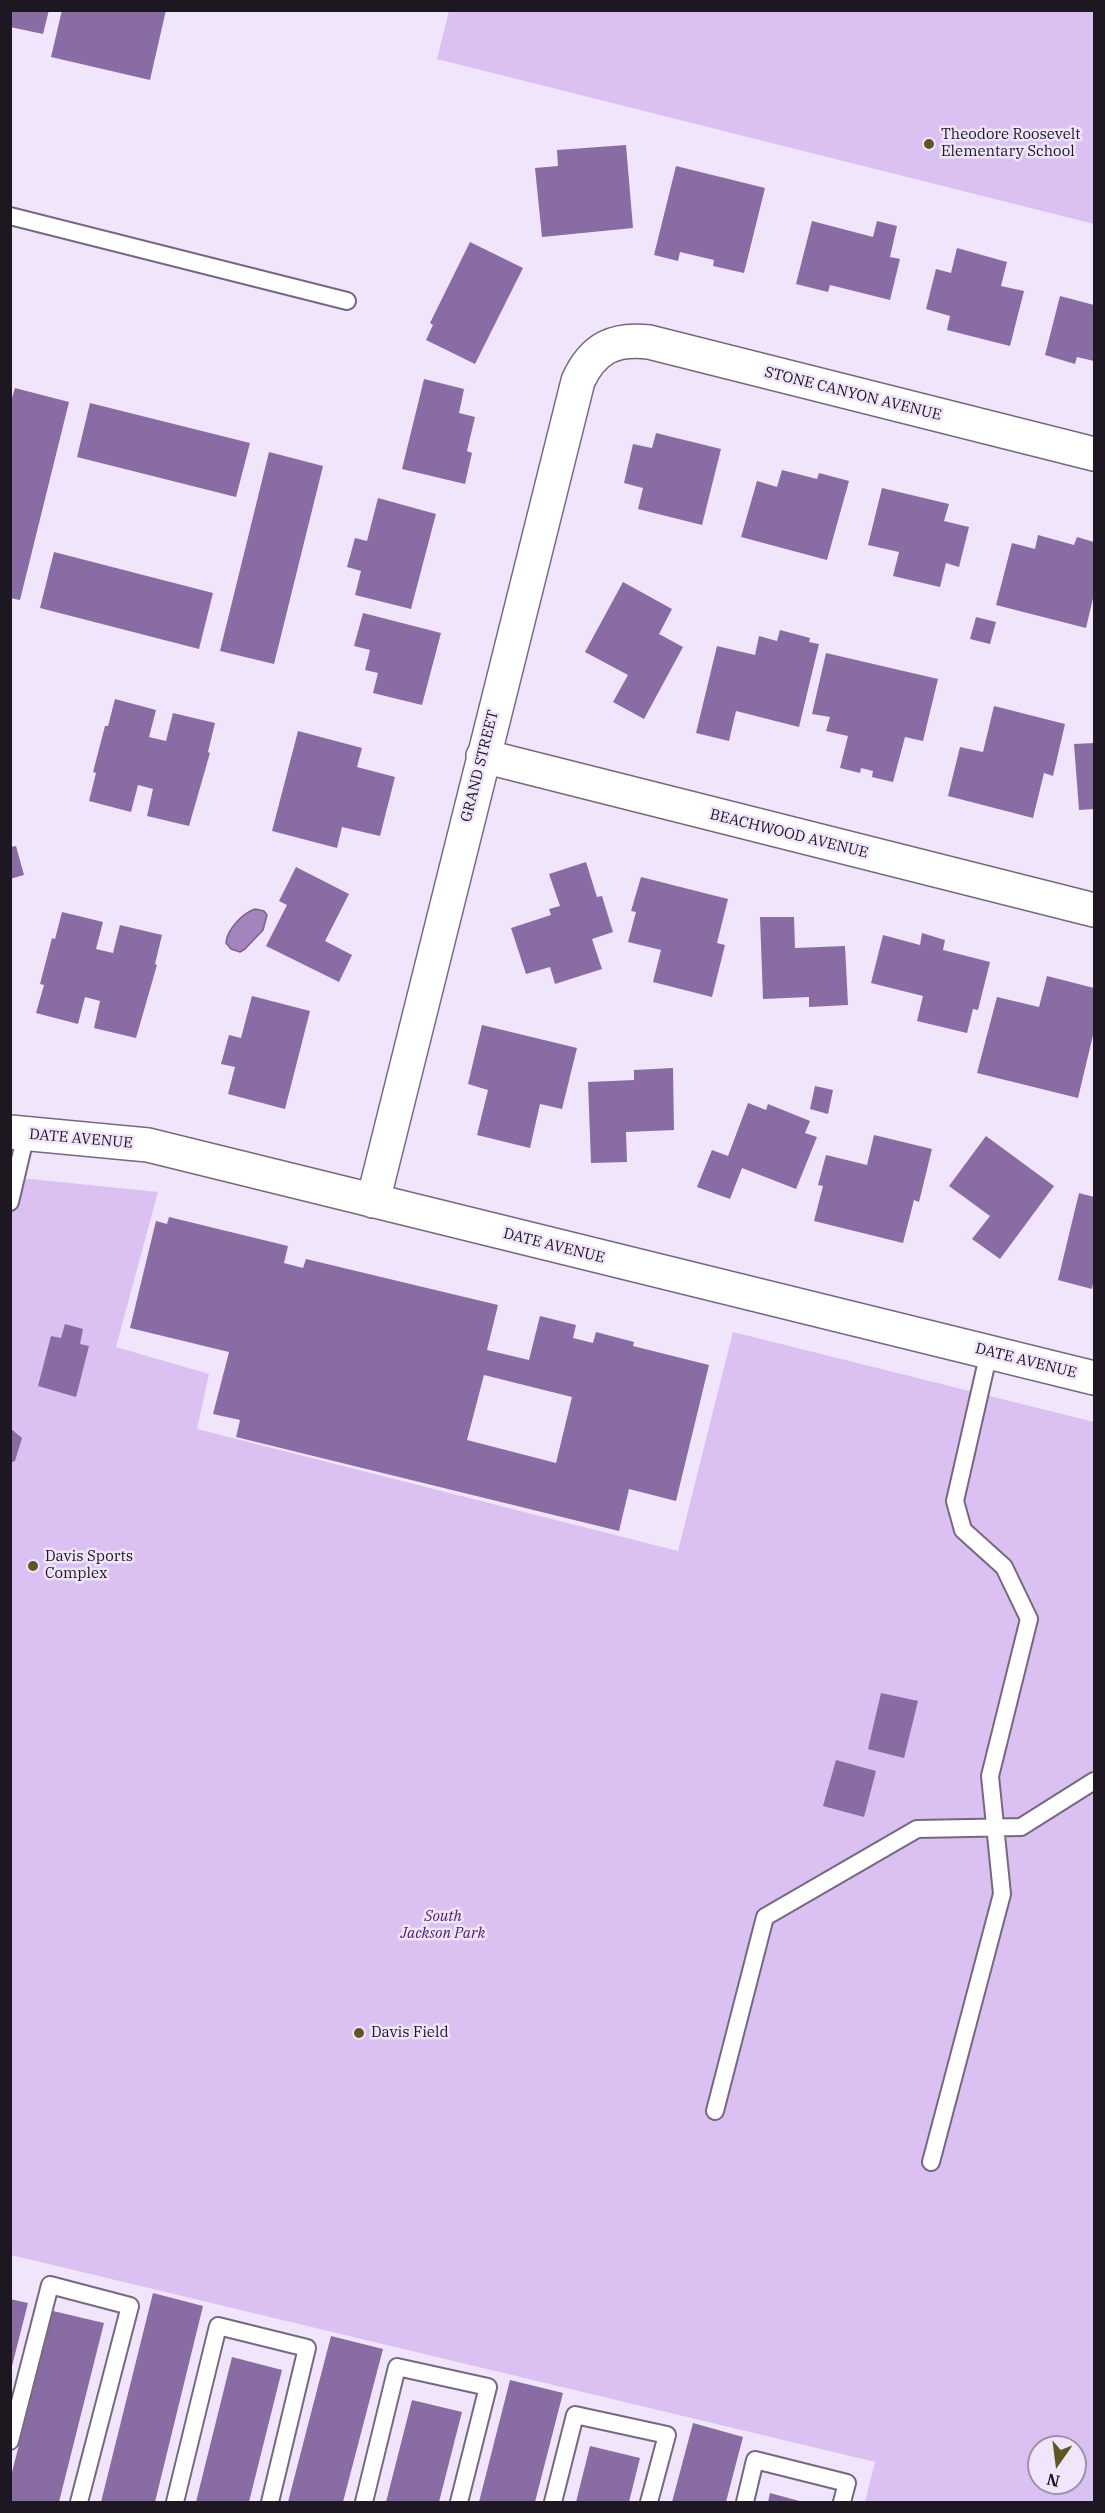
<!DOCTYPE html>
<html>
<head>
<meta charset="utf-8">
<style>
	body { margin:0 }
	#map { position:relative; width:1105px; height:2513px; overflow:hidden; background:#f1e5fc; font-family:"IBM Plex Serif",serif }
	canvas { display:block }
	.frame { position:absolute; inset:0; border:12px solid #1c1721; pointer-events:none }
	.north { position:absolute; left:1027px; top:2435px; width:60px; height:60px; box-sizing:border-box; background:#f1e5fc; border:2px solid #9c93a4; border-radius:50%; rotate:194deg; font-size:16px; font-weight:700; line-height:24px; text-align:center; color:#1c1721 }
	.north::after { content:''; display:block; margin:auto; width:21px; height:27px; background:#605622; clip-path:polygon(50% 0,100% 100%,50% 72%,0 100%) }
</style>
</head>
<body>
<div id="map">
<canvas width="1105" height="2513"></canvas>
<div class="frame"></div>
<div class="north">N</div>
</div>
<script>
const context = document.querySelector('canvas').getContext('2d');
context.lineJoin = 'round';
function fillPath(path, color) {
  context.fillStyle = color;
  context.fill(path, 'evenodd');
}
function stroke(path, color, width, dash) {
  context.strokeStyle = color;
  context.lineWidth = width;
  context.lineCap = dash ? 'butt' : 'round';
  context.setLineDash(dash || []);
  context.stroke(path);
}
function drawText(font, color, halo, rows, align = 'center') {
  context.font = font + ' "IBM Plex Serif",serif';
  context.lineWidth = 5;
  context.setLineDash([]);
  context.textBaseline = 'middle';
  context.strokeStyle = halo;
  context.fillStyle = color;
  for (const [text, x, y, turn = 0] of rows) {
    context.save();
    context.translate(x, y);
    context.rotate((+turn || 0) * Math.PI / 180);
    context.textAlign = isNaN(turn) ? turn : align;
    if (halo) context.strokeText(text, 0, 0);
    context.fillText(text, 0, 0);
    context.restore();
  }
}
fillPath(new Path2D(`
	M449,11H1094V224L437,59Z
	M11,1177L158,1192L116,1347L209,1374L197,1429L678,1551L733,1332L1094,1422V2502H865L875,2462L11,2255ZM1039,2447H1075V2483H1039Z`), '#dac1f2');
const water = new Path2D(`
	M255,909L264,911L267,915L263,930L245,949L240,952L231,949L226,943C227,929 243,913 255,909Z`);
fillPath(water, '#a384bd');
stroke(water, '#7a638e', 1.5);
fillPath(new Path2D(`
	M10,10H49L43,34L10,27Z
	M62,10H166L150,80L51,57Z
	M626,145L633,228L542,237L535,168L558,166L557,150Z
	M676,166L765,188L744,273L713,266L714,260L680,252L678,261L654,255Z
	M812,221L873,237L877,221L897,226L890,257L900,259L890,300L830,285L828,292L796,284Z
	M470,242L523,268L475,364L426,340L433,325L430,323Z
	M957,248L1007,262L1001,286L1024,291L1010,346L947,330L950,316L926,309L936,269L951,273Z
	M1060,296L1094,305V361L1077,357L1075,364L1045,355Z
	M424,379L464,389L459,413L475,417L467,451L472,453L465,484L402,469Z
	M15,388L69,402L20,600L10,598V405Z
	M90,403L250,443L236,497L77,457Z
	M656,433L721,449L702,525L638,509L643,488L624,483L633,444L652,448Z
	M269,452L323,466L274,664L220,651Z
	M782,470L817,479L819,473L849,481L827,560L741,537L757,481L777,487Z
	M882,488L949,504L944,521L969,527L959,567L946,563L940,587L893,576L899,552L868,545Z
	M378,498L436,514L411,609L355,595L361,571L347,567L355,538L367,541Z
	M1038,535L1074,545L1077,537L1094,542V594L1086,628L996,605L1012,543L1035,549Z
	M54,552L213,593L199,649L40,608Z
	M623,582L672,609L659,634L683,647L644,719L613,702L628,675L585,652Z
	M363,613L441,633L422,705L373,693L378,673L365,670L370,650L354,646Z
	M976,617L996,622L990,644L970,639Z
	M780,630L810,638L809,642L819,644L799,727L736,711L729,741L696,733L717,646L755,655L759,636L777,641Z
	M826,653L938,679L923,741L905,737L893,782L872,777L873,771L861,768L860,773L840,768L848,736L826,731L830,717L812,714Z
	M115,699L156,710L149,737L166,741L173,713L215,723L208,752L210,753L189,826L147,816L153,789L138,785L131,812L89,801L96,773L93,772L105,726H108Z
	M994,706L1065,724L1053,776L1044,773L1033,818L948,796L960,747L983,752Z
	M298,731L362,748L357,767L395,777L380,836L342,827L337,848L272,831Z
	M1094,743V809L1079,810L1074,744Z
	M16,846L24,875L10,879V847Z
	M586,862L597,897L602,896L613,932L592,939L602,969L555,984L550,967L526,974L511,928L551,915L549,909L560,906L549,874Z
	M296,867L349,894L325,941L352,955L339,982L266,946L287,905L279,901Z
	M641,877L728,899L717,943L725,945L712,997L653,982L661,950L628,942L636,912L631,911Z
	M62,912L103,922L96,949L113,953L120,925L162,935L155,964L157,965L136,1038L94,1028L100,1001L85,997L78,1024L36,1013L44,985L40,984L52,938L55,939Z
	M760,917H794L795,948L845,946L848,1005L809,1007V997L763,999Z
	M922,933L945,940L943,950L990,962L978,1010L973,1009L967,1033L917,1021L923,996L871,983L883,935L920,945Z
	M1047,976L1094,988V1031L1078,1098L977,1073L997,997L1039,1007Z
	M252,996L310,1011L285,1109L228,1094L235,1067L221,1064L229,1035L241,1038Z
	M482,1025L577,1048L562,1109L540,1104L530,1148L477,1135L488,1090L468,1084Z
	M673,1068L674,1130L626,1132L627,1162L591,1163L588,1082L634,1080V1070Z
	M815,1086L833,1090L828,1114L810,1109Z
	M748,1103L766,1110L768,1104L810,1121L805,1133L817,1137L796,1189L742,1168L730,1199L697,1187L712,1150L728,1156Z
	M874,1135L932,1149L919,1202L914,1200L903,1243L814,1221L823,1186L818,1185L826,1155L867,1165Z
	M986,1136L1054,1186L1000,1259L972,1239L990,1216L949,1186Z
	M1079,1193L1094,1197V1278L1092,1289L1058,1280Z
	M169,1217L288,1246L284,1263L303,1268L306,1259L498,1305L487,1350L529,1360L540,1316L576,1325L573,1338L593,1343L596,1332L634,1342L633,1346L709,1365L676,1501L629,1489L619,1531L236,1437L240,1420L213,1414L229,1352L130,1328L156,1221L167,1224ZM484,1375L572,1397L556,1463L467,1440Z
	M65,1324L83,1329L80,1344L89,1346L76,1397L38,1386L51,1336L61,1338Z
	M10,1428L22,1438L15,1461L10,1463Z
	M881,1693L918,1701L904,1758L868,1749Z
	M836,1760L876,1771L864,1817L823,1806Z
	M153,2293L203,2306L155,2502H101Z
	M10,2299L28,2303L11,2370H10Z
	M53,2311L104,2323L59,2502H10V2480Z
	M331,2336L383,2349L343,2502H288Z
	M232,2357L282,2370L249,2502H196Z
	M510,2380L563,2393L535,2502H479Z
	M412,2400L462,2412L439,2502H386Z
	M693,2423L743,2437L726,2502H672Z
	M590,2446L640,2458L629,2502H576Z
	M770,2493L803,2502H768Z`), '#8a6ca4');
const lane = new Path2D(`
	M10,216L347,301
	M10,1202L26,1134
	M715,2111L765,1917L917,1829L1021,1827L1094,1781
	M931,2162L1002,1894L990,1776L1029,1619L1004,1567L963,1530L955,1501L989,1352
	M10,2441L50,2285L130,2306L79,2502
	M175,2502L218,2326L307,2348L270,2502
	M364,2502L397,2367L488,2387L459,2502
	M553,2502L575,2415L667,2435L649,2502
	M745,2502L755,2460L847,2483L842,2502`);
const street = new Path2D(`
	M483,756L1094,910
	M10,1132L148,1145L1094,1378
	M373,1201L578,381C593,348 614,338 649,342L1094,454`);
stroke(lane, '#756880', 20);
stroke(street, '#756880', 36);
stroke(lane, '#fff', 16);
stroke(street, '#fff', 33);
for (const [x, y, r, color] of [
	[929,144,6,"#605622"],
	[33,1566,6,"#605622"],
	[359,2033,6,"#605622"]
]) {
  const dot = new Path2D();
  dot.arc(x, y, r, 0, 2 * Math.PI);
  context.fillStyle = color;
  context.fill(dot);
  stroke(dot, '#f1e5fc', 2);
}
drawText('15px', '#1c1721', '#f1e5fc', [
	["Theodore Roosevelt",941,135],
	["Elementary School",941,152],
	["Davis Sports",45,1557],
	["Complex",45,1574],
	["Davis Field",371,2033]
], 'left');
drawText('15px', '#1c1721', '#f1e5fc', [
	["STONE CANYON AVENUE",853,394,14],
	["GRAND STREET",480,766,-76],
	["BEACHWOOD AVENUE",789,834,14],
	["DATE AVENUE",81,1139,5],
	["DATE AVENUE",554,1246,14],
	["DATE AVENUE",1026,1361,14]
]);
drawText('italic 15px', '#4b2167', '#f1e5fc', [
	["South",443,1917],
	["Jackson Park",443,1934]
]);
</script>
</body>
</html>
